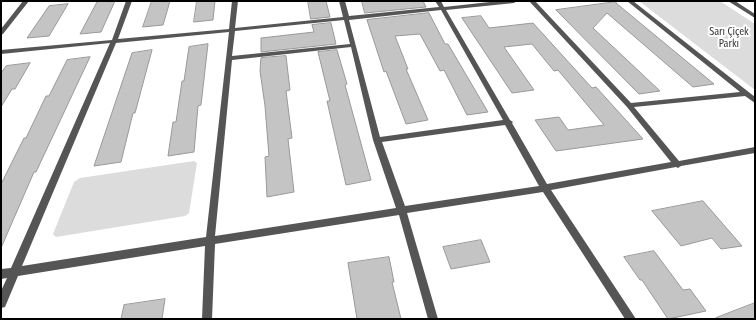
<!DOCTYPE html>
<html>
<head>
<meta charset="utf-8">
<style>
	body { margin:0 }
	#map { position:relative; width:756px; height:320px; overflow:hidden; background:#fff; font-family:"Fira Sans Condensed",sans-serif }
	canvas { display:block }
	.frame { position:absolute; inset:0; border:2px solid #000; pointer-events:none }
</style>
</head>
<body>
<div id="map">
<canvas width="756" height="320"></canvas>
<div class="frame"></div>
</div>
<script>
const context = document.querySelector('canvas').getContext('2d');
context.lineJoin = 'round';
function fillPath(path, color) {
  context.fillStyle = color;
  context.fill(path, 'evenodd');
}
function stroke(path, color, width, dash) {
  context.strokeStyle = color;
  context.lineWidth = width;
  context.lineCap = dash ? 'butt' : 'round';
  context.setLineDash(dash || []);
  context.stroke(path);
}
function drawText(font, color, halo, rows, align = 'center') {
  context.font = font + ' "Fira Sans Condensed",sans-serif';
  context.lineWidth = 4;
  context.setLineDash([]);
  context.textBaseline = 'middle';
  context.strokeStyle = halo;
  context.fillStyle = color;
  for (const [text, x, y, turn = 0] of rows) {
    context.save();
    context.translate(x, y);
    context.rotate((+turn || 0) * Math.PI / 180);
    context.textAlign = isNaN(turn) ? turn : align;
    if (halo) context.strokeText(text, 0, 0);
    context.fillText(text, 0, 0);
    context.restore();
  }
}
fillPath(new Path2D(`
	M639,1H720L755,24V90Z
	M194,161L197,163L189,213L185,216L56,237L53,234L74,182L80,178Z`), '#dcdcdc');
const building = new Path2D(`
	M115,1L101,32L80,34L97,2Z
	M152,1H170L163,25L143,27Z
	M197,1H215L213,20L194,22Z
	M308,1H326L330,17L311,19Z
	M362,1H423L426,7L365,13Z
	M616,2V3L714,84L693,87L607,13L593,28L660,91L639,94L556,10Z
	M68,4L49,36L27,38L49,6Z
	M429,13L445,44H448L488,112L467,115L444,70L440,71L420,34L395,36L408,69H406L428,120L406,124L386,71L384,72L367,20Z
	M481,16L489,28L533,23L592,88L596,87L643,139L556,151L535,120L559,117L568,130L604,125L558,70L554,71L532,44L504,47L534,90L512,93L462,18Z
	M331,23L336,44L261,52V38L314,32L312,25Z
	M208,44L201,105L198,106L194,152L168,156L173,122H176L182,81H184L189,47Z
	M152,50L135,113H133L121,162L94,166L132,53Z
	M337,50L347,84L345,85L371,180L346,185L327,101H330L318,52Z
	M286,56L290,90L286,91L292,138L288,139L294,192L267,197L265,157L269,156L265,106L260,71L261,58Z
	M90,57L36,172H34L1,248V184L24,138H26L46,96H49L67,60Z
	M30,63L15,89H12L1,107V73L6,66Z
	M703,201L742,246L721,249L712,238L681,246L652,211Z
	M481,240L490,262L451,269L443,247Z
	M654,251L683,290L690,289L706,311L668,319L642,280H640L624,257Z
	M389,257L394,282H392L401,319H357L348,263Z
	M165,299L162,319H121L124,305Z
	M755,303V319H716V318Z`);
fillPath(building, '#c4c4c4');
stroke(building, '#999', 1);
fillPath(new Path2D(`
	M23,1H29L3,34L1,35V29Z
	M126,1H132L118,39L229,29L232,1H238L235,28L343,17L339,1H345L349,16L439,7L435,1H441L444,7L499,1H517L514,3L446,10L510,120L513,122L512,123L547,184L671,162L627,107L529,1H535L631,103L740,92L627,1H633L755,97V103L745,96L634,107L679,161L755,147V153L681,166L678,168L676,167L551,190L636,319H625L543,192L407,213L438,319H428L399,215L215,244L212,319H202L205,246L18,276L5,307L1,308V291L7,278L1,279V269L11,268L110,43L1,54V50L112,40ZM441,10L503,120L380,137L349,20ZM344,20L350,44L232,56L235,31ZM229,32L206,237L22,266L116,43ZM351,47L373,140L396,208L215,236L232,60ZM505,125L539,186L405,206L382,142Z
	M728,1H735L755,14V18Z`), '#555');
drawText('10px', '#333', '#fff', [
	["Sarı Çiçek",729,32],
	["Parkı",729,44]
]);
</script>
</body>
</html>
